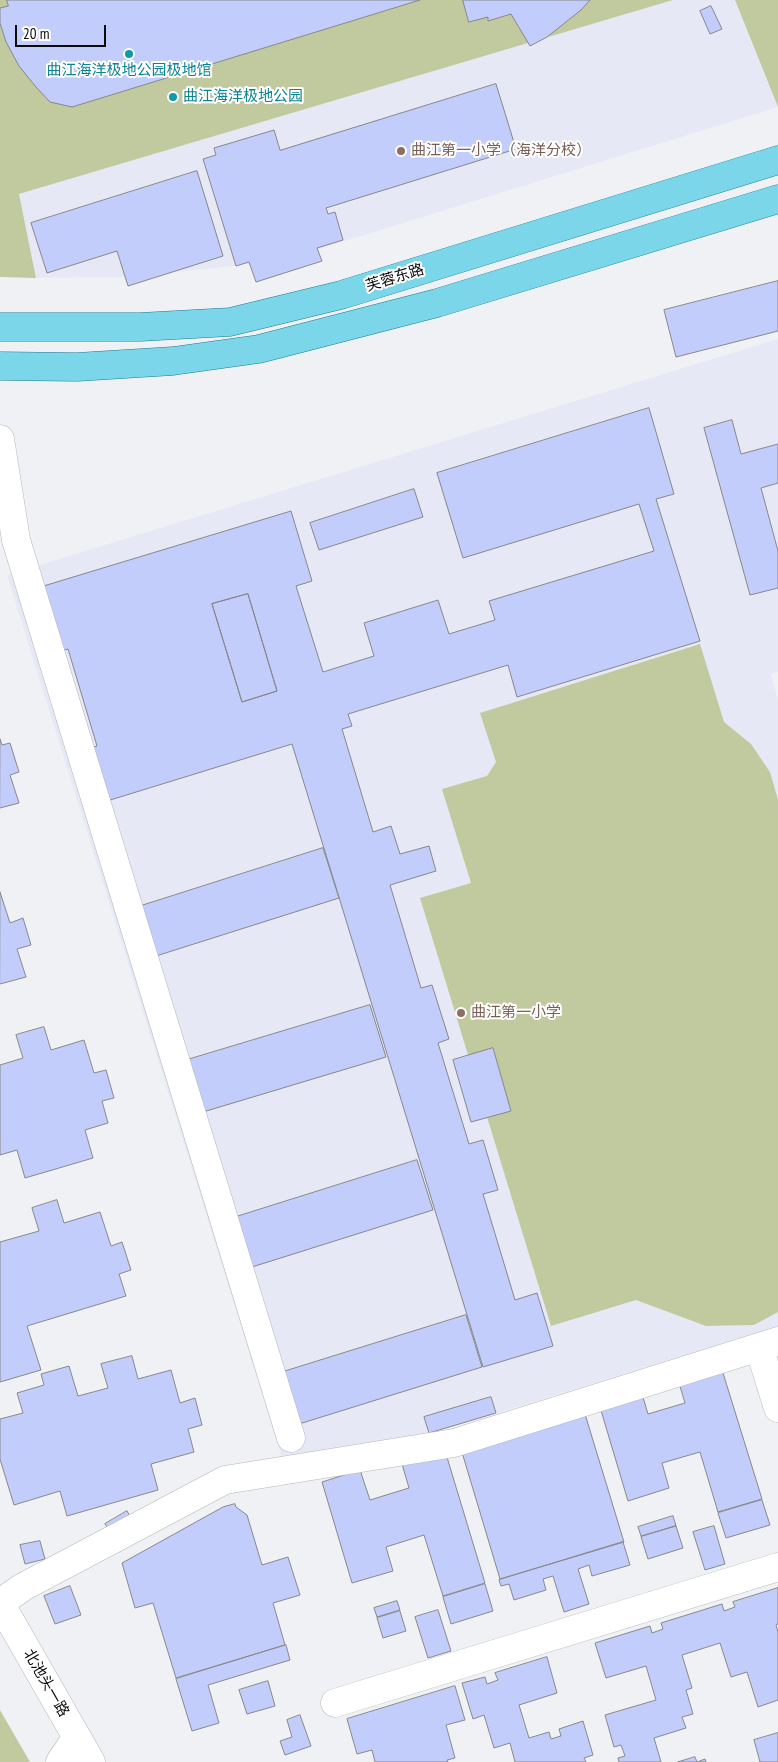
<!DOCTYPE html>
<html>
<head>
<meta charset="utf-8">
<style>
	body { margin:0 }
	#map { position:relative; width:778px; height:1762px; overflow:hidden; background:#f0f1f5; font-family:"PT Sans Narrow",sans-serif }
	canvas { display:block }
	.scale { position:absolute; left:15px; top:25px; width:91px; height:22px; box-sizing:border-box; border:2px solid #0b0b0c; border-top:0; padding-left:6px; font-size:15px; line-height:18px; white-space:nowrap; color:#0b0b0c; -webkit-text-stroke:4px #fff; paint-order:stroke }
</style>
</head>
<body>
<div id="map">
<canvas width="778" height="1762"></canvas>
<div class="scale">20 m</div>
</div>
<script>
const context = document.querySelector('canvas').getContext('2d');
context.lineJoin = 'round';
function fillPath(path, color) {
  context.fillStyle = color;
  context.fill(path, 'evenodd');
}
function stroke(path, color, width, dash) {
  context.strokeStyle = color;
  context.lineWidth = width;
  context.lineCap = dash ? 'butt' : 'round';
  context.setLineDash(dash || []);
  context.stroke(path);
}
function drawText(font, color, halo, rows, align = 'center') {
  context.font = font + ' "PT Sans Narrow","Noto Sans SC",sans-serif';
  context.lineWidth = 4;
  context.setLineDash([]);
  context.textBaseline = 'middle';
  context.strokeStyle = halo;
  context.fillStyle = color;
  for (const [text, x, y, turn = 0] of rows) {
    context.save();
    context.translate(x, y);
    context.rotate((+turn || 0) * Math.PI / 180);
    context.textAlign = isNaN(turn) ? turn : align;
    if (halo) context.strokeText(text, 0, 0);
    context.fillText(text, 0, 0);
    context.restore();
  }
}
fillPath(new Path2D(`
	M673,0H735L778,107L290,258L216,268L124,277L36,278L19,194Z
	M778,339V672L771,674L778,700V1326L342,1461H283L7,575Z`), '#e6e9f5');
fillPath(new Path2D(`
	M0,0H673L19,194L36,278L0,277Z
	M735,0H778V107Z
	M700,644L724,722L751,744L770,772L778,800V1312L754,1325L706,1326L636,1300L551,1326L420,898L471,883L442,789L487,776L496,762L480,713Z
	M0,1710L30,1762H0Z`), '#c1ca9f');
const building = new Path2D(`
	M7,0H420L72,107L50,102L36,87L19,66L6,42L0,23V8L8,6Z
	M463,0H590L581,10L547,37L530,46L511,14L488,21V17L469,22Z
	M711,6L722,29L710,34L700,11Z
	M496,84L516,149L326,208L328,214L335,212L343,240L317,248L322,261L256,282L249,262L236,266L203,159L216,155L214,148L274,130L280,150Z
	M197,171L223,256L128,286L117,251L47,273L31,223Z
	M778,281V331L676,357L664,310Z
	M649,408L674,494L656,499L700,641L517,697L508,665L348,714L352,726L342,729L373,832L391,826L400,854L429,846L436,871L390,885L421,988L432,985L449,1039L438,1043L469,1144L483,1140L498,1190L483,1194L515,1300L537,1293L553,1346L483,1367L292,744L107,801L91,748L97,746L68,649L47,656L27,591L291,511L312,581L296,586L323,672L374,656L364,623L438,600L449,634L495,620L489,601L654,551L639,504L463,558L437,473ZM248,594L277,691L242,702L212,604Z
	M732,420L741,454L778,444V483L761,488L778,551V588L750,595L704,428Z
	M414,489L423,517L319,550L310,523Z
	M248,594L277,691L242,702L212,604Z
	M0,739L2,745L10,743L19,772L10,775L19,803L0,808Z
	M323,848L339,898L156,956L141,906Z
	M0,892L10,923L23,918L31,945L17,949L26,977L0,984Z
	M370,1005L386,1057L203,1112L187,1060Z
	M44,1027L51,1050L84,1040L94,1073L106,1070L114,1098L102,1101L108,1123L85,1130L93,1158L25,1178L17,1150L0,1155V1065L23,1058L16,1035Z
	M493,1048L511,1111L471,1122L453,1060Z
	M417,1160L433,1210L252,1267L236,1217Z
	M57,1200L64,1223L100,1212L111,1246L122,1242L131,1270L119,1274L126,1296L27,1326L41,1370L0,1382V1242L39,1231L32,1208Z
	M466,1315L482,1367L299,1424L283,1372Z
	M132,1356L138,1379L171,1370L180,1403L195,1398L202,1425L188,1429L194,1452L151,1464L158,1490L67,1516L60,1491L14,1505L0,1459V1419L23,1413L17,1393L44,1385L41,1374L69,1366L78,1396L108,1388L101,1364Z
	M719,1360L762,1499L718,1512L700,1452L662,1463L669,1488L628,1501L597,1397L639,1384L648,1414L685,1403L676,1373Z
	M491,1397L496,1413L429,1433L424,1417Z
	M581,1401L624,1542L500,1579L458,1439Z
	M443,1444L485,1583L443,1596L424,1535L386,1547L393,1571L352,1583L322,1482L360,1470L370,1500L409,1488L400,1457Z
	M762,1500L770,1525L726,1538L718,1513Z
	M235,1504L236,1507L247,1515L262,1565L288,1557L300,1595L273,1603L285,1645L176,1678L153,1603L135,1608L122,1563L223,1507Z
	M127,1511L140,1533L119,1546L105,1524Z
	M673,1516L676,1526L641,1536L638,1527Z
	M676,1526L683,1548L648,1559L641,1537Z
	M714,1526L725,1564L705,1570L693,1532Z
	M40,1541L45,1559L25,1564L20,1545Z
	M623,1542L630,1565L592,1576L589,1565L578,1569L589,1604L564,1612L553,1576L543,1579L546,1590L514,1600L509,1584L501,1586L499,1580Z
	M485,1584L493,1611L451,1624L443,1597Z
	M70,1586L81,1615L55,1624L44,1596Z
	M778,1588V1624L776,1625L778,1632V1700L758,1707L747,1672L731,1677L720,1643L682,1655L692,1688L686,1690L693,1714L682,1717L686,1728L654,1738L661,1762H619L618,1758L625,1756L621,1745L614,1747L605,1715L656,1700L646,1666L606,1678L595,1643L650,1626L652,1633L663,1629L661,1623L722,1604L724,1611L735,1607L733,1602Z
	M397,1601L400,1610L377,1617L374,1608Z
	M438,1610L451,1651L428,1658L415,1617Z
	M400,1611L406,1631L383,1638L377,1618Z
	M286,1645L290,1660L208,1685L219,1723L192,1731L176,1679Z
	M547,1657L557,1693L519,1705L529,1738L549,1732L551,1739L561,1736L559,1729L583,1721L593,1755L584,1758L586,1762H515L510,1743L494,1748L484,1715L473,1719L462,1683L485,1677L487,1684L498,1680L495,1673Z
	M268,1681L275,1706L247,1714L239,1690Z
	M455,1686L465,1720L446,1725L455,1758L447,1760L448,1762H375L372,1750L357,1754L347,1719Z
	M300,1715L311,1746L285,1755L280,1741L292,1737L287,1720Z
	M778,1733V1762H760L754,1740Z
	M695,1757L697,1762L705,1759L706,1762H678Z`);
fillPath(building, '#c2cdfb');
stroke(building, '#87888b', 1);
const minor = new Path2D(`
	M0,439L16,540L291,1438
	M759,1347L778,1408
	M0,1603L23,1587L225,1480L454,1443L778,1341
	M0,1603L91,1762
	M335,1703L778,1567
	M60,1762L77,1737`);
const major = new Path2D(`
	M0,327H140L230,322L341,295L778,160
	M0,366L77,367L173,361L259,349L437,303L778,199`);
stroke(minor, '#b5b7bb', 29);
stroke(major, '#1b7d93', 29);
stroke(minor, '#fff', 28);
stroke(major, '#7cd6ea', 28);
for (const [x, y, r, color] of [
	[129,54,5,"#0f9aa8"],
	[173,97,5,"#0f9aa8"],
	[401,151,5,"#8d6e63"],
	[461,1013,5,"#8d6e63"]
]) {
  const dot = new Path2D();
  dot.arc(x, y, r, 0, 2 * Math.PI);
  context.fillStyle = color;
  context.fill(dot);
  stroke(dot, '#fff', 2);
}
drawText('15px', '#0d838f', '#fff', [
	["曲江海洋极地公园极地馆",129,71],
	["曲江海洋极地公园",183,97,"left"]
]);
drawText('15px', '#785e54', '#fff', [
	["曲江第一小学（海洋分校）",411,151],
	["曲江第一小学",471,1013]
], 'left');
drawText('15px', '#0b0b0c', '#fff', [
	["芙蓉东路",395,278,-17],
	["北池头一路",46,1683,60]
]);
</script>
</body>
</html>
